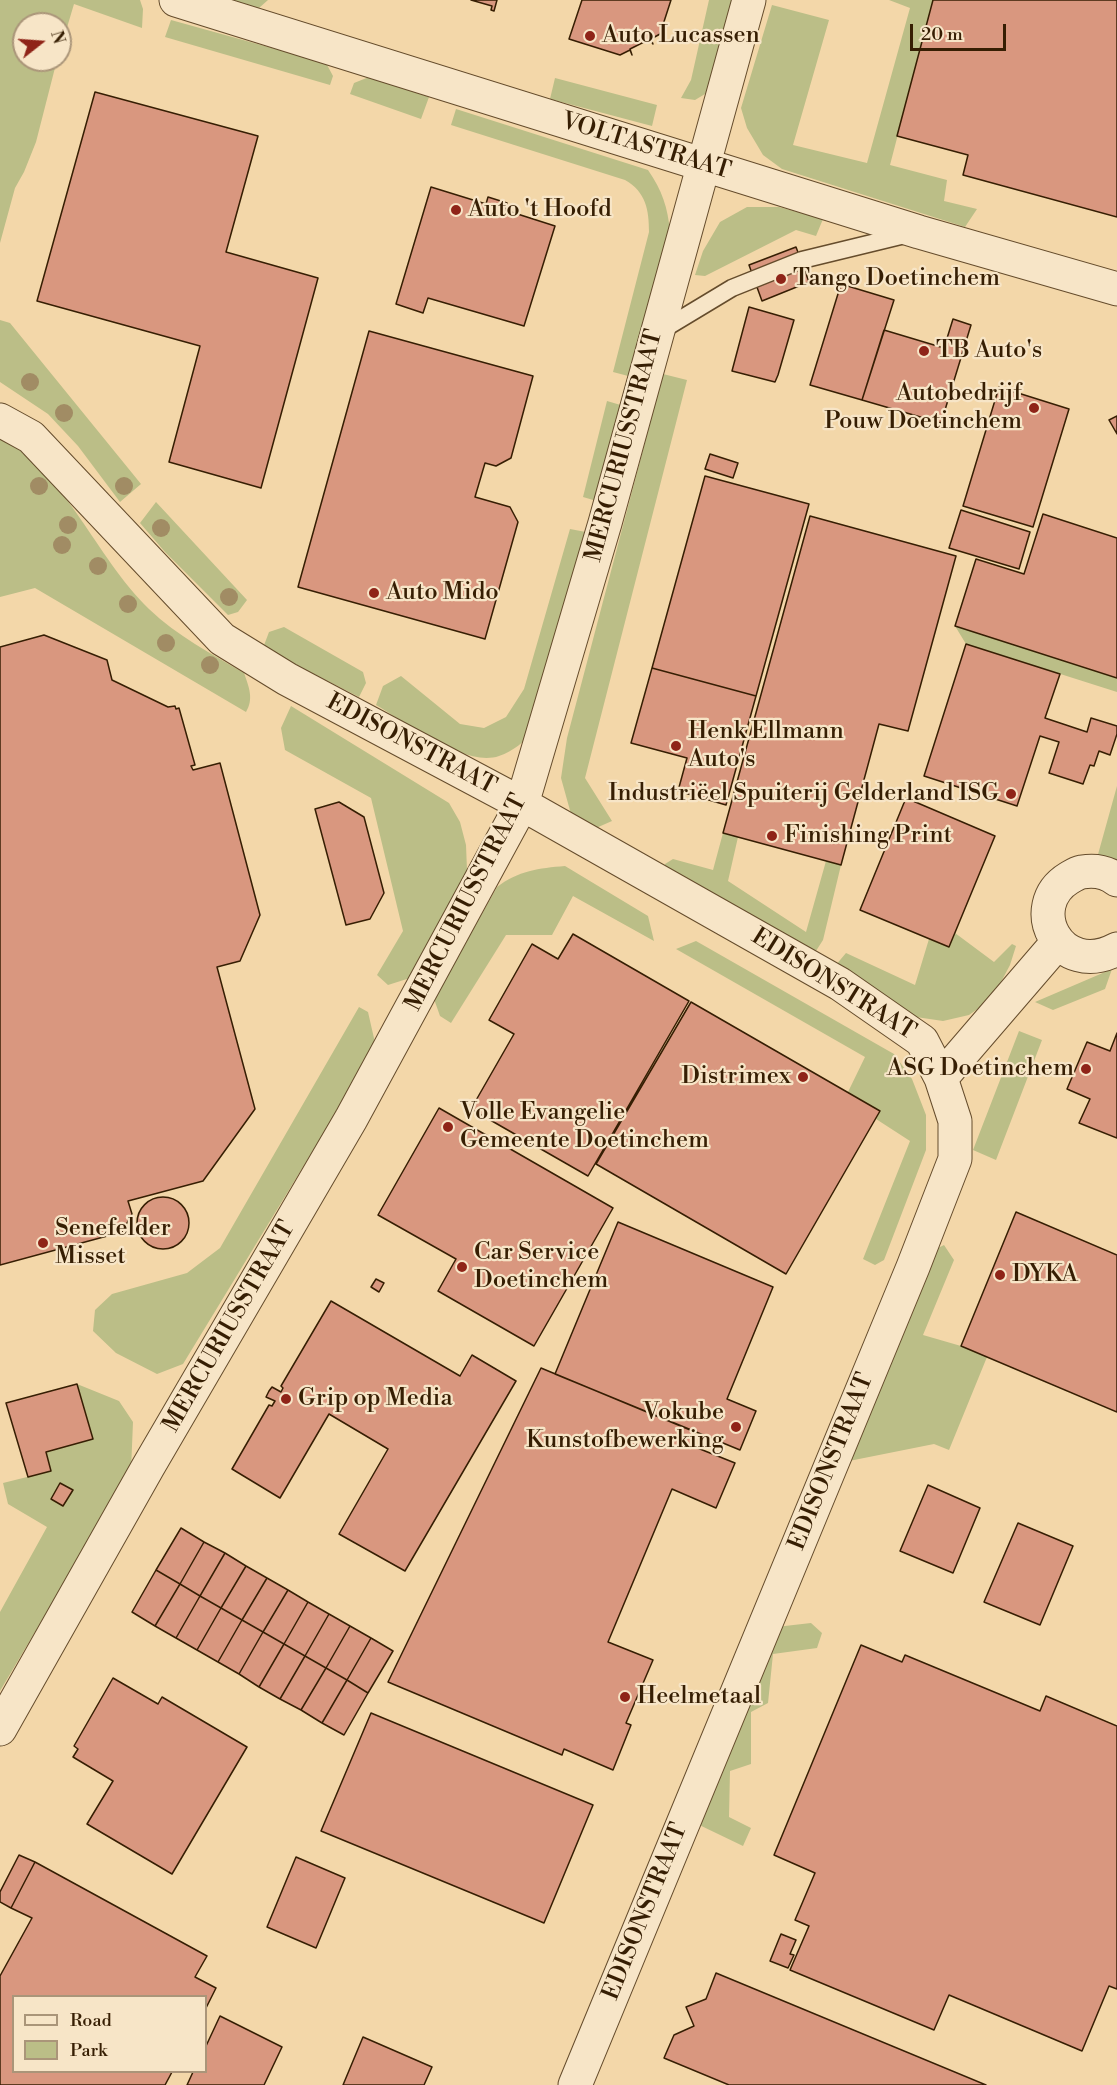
<!DOCTYPE html>
<html>
<head>
<meta charset="utf-8">
<style>
	body { margin:0 }
	#map { position:relative; width:1117px; height:2085px; overflow:hidden; background:#f3d7a9; font-family:"Libre Bodoni",serif }
	canvas { display:block }
	.legend { position:absolute; left:12px; top:1995px; width:195px; height:78px; box-sizing:border-box; background:#f7e5c7; border:2px solid #aa9579; margin:0; padding:8px 10px; list-style:none; font-size:18px; color:#361e03 }
	.legend li { display:flex; align-items:center; gap:12px; height:30px }
	.legend b { width:30px; border:2px solid #aa9579 }
	.north { position:absolute; left:12px; top:12px; width:60px; height:60px; box-sizing:border-box; background:#f7e5c7; border:2px solid #aa9579; border-radius:50%; rotate:73deg; font-size:16px; font-weight:700; line-height:24px; text-align:center; color:#361e03 }
	.north::after { content:''; display:block; margin:auto; width:21px; height:27px; background:#8f2418; clip-path:polygon(50% 0,100% 100%,50% 72%,0 100%) }
	.scale { position:absolute; left:910px; top:24px; width:96px; height:27px; box-sizing:border-box; border:3px solid #361e03; border-top:0; padding-left:8px; font-size:18px; line-height:21px; white-space:nowrap; color:#361e03; -webkit-text-stroke:4px #f7e5c7; paint-order:stroke }
</style>
</head>
<body>
<div id="map">
<canvas width="1117" height="2085"></canvas>
<ul class="legend">
<li><b style="height:8px;background:#f7e5c7"></b>Road</li>
<li><b style="height:16px;background:#bbbe87"></b>Park</li>
</ul>
<div class="north">N</div>
<div class="scale">20 m</div>
</div>
<script>
const context = document.querySelector('canvas').getContext('2d');
context.lineJoin = 'round';
function fillPath(path, color) {
  context.fillStyle = color;
  context.fill(path, 'evenodd');
}
function stroke(path, color, width, dash) {
  context.strokeStyle = color;
  context.lineWidth = width;
  context.lineCap = dash ? 'butt' : 'round';
  context.setLineDash(dash || []);
  context.stroke(path);
}
function drawText(font, color, halo, rows, align = 'center') {
  context.font = font + ' "Libre Bodoni",serif';
  context.lineWidth = 4.5;
  context.setLineDash([]);
  context.textBaseline = 'middle';
  context.strokeStyle = halo;
  context.fillStyle = color;
  for (const [text, x, y, turn = 0] of rows) {
    context.save();
    context.translate(x, y);
    context.rotate((+turn || 0) * Math.PI / 180);
    context.textAlign = isNaN(turn) ? turn : align;
    if (halo) context.strokeText(text, 0, 0);
    context.fillText(text, 0, 0);
    context.restore();
  }
}
fillPath(new Path2D(`
	M0,0H140L143,9L142,28L74,4L60,51V24H24V60H57L36,142L24,172L15,188L0,243Z
	M230,0H268L259,8Z
	M709,0H732L713,77L705,94L695,100L681,98L691,80Z
	M889,0H933L890,165L947,180L944,201L977,209L965,227L782,169L763,155L747,128L741,108L772,5L829,20L793,145L867,163L910,8Z
	M171,20L326,63L333,76L330,85L165,37Z
	M369,77L429,97L421,119L350,94L354,83Z
	M555,78L657,105L652,126L550,99Z
	M456,109L648,170C662,190 668,208 670,232L632,377L613,372L649,232C649,210 646,192 625,180L451,125Z
	M747,207H779L823,219L816,236L796,230L705,276L695,275L703,251L720,222Z
	M0,320L10,323L141,484L120,502L78,446L48,414L0,382Z
	M663,374L687,380L585,778L612,821L587,832L571,814L561,778L567,738Z
	M607,401L624,406L600,502L583,497Z
	M0,436C69,477 94,555 149,609C177,636 212,654 244,673C249,687 254,699 246,712L35,588L0,597Z
	M156,502L247,600L238,612L228,615L165,552L140,523Z
	M570,529L591,533L533,732C523,742 514,751 499,756C465,768 405,722 376,705L383,686L401,676L460,724L484,728L506,717L524,689Z
	M955,626L1117,678V692L966,644Z
	M284,627L363,672L366,683L359,697L263,648L269,632Z
	M291,706L449,803L460,822L466,845L467,870L410,978L388,985L377,975L403,931L371,798L285,750L281,728Z
	M1117,786V863L1097,858Z
	M723,833L738,837L728,881L806,932L826,861L841,865L823,940L814,954L663,878L665,864L673,859L713,870Z
	M565,866L648,916L654,941L573,896L552,935H506L451,1023L440,1016L434,999L497,887C518,871 539,868 565,866Z
	M955,933L994,962L1012,944L1016,946L1010,965L992,999L969,1015L943,1021L916,1017L835,966L846,953L915,985L929,939L949,947Z
	M696,941L894,1054L912,1079L926,1115V1150L884,1260L875,1265L863,1259L910,1141L876,1119L880,1111L848,1092L865,1057L676,949Z
	M1112,969L1105,989L1053,1010L1035,1002Z
	M359,1007L368,1012L376,1047L183,1364L157,1374L116,1353L93,1331L95,1310L112,1294L187,1273L220,1248Z
	M1019,1031L1042,1040L996,1160L973,1150Z
	M944,1245L954,1260L923,1335L961,1346L987,1357L949,1450L934,1444L844,1462L928,1253Z
	M77,1384L119,1401L133,1422L131,1470L0,1691V1612L47,1527L8,1504L3,1483L51,1471L46,1452L92,1438Z
	M811,1623L822,1633L817,1648L773,1654L768,1703L751,1712V1764L730,1771L729,1817L751,1828L743,1846L691,1821L776,1627Z`), '#bbbe87');
const building = new Path2D(`
	M471,0H497L494,11L491,10L492,6Z
	M582,0H671L660,34L651,39L653,44L650,39L630,49L632,55L630,50L620,55L569,39Z
	M933,0H1117V217L963,175L968,155L897,136Z
	M95,92L258,136L226,252L318,278L261,488L169,462L200,346L37,301Z
	M431,187L486,204L488,197L507,203L505,210L555,226L524,326L428,298L423,313L396,304Z
	M796,247L809,282L762,301L749,265Z
	M841,284L894,300L862,400L810,385Z
	M749,307L794,320L778,375L775,382L732,371Z
	M953,319L971,325L941,423L862,400L884,330L944,348Z
	M369,331L533,376L511,458L496,466L485,463L475,497L510,507L518,522L485,639L298,587Z
	M999,387L1069,409L1033,527L963,506Z
	M1117,416V434L1109,420Z
	M710,454L738,463L733,478L705,469Z
	M705,476L809,504L756,696L652,668Z
	M961,510L1030,532L1019,569L949,548Z
	M1043,514L1117,538V678L955,626L976,559L1024,574Z
	M810,516L956,556L908,731L879,724L841,865L723,833Z
	M44,635L107,660L112,680L168,707L175,706L176,709L179,708L195,765L191,766L193,770L220,763L260,915L240,961L217,967L255,1109L203,1181L128,1201L132,1214L122,1232L0,1265V647Z
	M966,644L1060,674L1045,718L1087,732L1091,718L1117,726V734L1110,755L1099,751L1094,766L1090,765L1083,784L1049,773L1059,742L1040,736L1017,806L924,776Z
	M652,668L756,696L726,805L678,791L687,758L631,743Z
	M906,798L995,836L949,947L860,910Z
	M339,802L364,817L384,893L370,919L346,925L315,809Z
	M573,934L689,1001L588,1176L471,1109L514,1034L489,1020L532,944L558,959Z
	M691,1002L880,1111L786,1274L596,1164Z
	M1117,1033V1138L1079,1123L1090,1099L1067,1089L1087,1042L1110,1051Z
	M439,1108L613,1208L534,1346L438,1291L456,1259L378,1215Z
	M137 1223a26 26 0 1 1 52 0a26 26 0 1 1-52 0Z
	M1016,1212L1117,1255V1412L961,1346Z
	M618,1222L773,1287L727,1399L756,1411L740,1450L555,1374Z
	M376,1279L384,1283L379,1292L371,1287Z
	M331,1301L460,1376L472,1355L516,1381L405,1571L339,1534L388,1449L329,1414L280,1498L232,1469L269,1405L272,1406L275,1401L266,1397L269,1391L272,1387L281,1392L283,1388L281,1386Z
	M541,1368L695,1432L690,1445L735,1463L716,1508L672,1489L608,1642L653,1660L626,1723L631,1725L613,1770L564,1749L562,1755L388,1682Z
	M77,1384L93,1439L46,1452L51,1471L28,1477L6,1403Z
	M60,1483L73,1490L63,1506L51,1499Z
	M928,1485L980,1508L953,1573L900,1551Z
	M1018,1523L1073,1546L1040,1625L984,1602Z
	M181,1528L204,1542L180,1584L156,1570Z
	M204,1542L225,1553L200,1596L180,1584Z
	M225,1553L246,1566L221,1608L200,1596Z
	M246,1566L267,1578L242,1620L221,1608Z
	M156,1570L180,1584L155,1626L132,1612Z
	M267,1578L288,1590L263,1632L242,1620Z
	M180,1584L200,1596L176,1638L155,1626Z
	M288,1590L308,1602L284,1644L263,1632Z
	M200,1596L221,1608L197,1650L176,1638Z
	M308,1602L329,1614L305,1656L284,1644Z
	M221,1608L242,1620L218,1662L197,1650Z
	M329,1614L350,1626L326,1668L305,1656Z
	M242,1620L263,1632L239,1674L218,1662Z
	M350,1626L371,1638L347,1680L326,1668Z
	M263,1632L284,1644L259,1687L239,1674Z
	M371,1638L393,1651L368,1693L347,1680Z
	M284,1644L305,1656L280,1699L259,1687Z
	M861,1645L902,1662L905,1655L1040,1711L1046,1696L1117,1726V1989L1109,1986L1082,2051L949,1995L934,2030L790,1970L809,1926L795,1920L815,1873L774,1855Z
	M305,1656L326,1668L301,1710L280,1699Z
	M326,1668L347,1680L322,1723L301,1710Z
	M113,1678L158,1704L162,1697L247,1747L172,1874L87,1824L113,1781L73,1757L78,1749L74,1746Z
	M347,1680L368,1693L344,1735L322,1723Z
	M371,1713L593,1805L544,1923L321,1831Z
	M19,1855L35,1862L11,1908L0,1902V1892Z
	M296,1857L345,1878L316,1948L267,1927Z
	M35,1862L207,1956L195,1977L216,1988L206,2008V1996H14V2072H172L165,2085H0V1976L32,1918L11,1908Z
	M781,1934L796,1940L790,1954L794,1955L788,1968L770,1961Z
	M716,1973L986,2085H729L664,2058L674,2035L694,2026L686,2007L706,1999Z
	M220,2016L282,2047L264,2085H187L193,2072H206V2046Z
	M363,2037L432,2067L424,2085H343Z`);
fillPath(building, '#d9977f');
stroke(building, '#361e03', 1.5);
const service = new Path2D(`
	M659,332L732,288L802,260L909,234`);
const minor = new Path2D(`
	M176,0L919,232L1117,289
	M0,420L31,437L222,639L287,679L522,804L840,984L922,1041L941,1078L955,1121V1159L913,1267L575,2085
	M1117,880C1107,872 1094,870 1082,872C1077,873 1074,875 1069,878C1023,906 1059,980 1117,949
	M941,1078L1058,942
	M0,1729L148,1467L351,1119L522,804L605,523L749,0`);
stroke(service, '#654c2c', 19);
stroke(minor, '#654c2c', 35);
stroke(service, '#f7e5c7', 16);
stroke(minor, '#f7e5c7', 33);
context.fillStyle = '#a18c64';
for (const [x, y] of [
	[30,382],
	[64,413],
	[39,486],
	[124,486],
	[68,525],
	[161,528],
	[62,545],
	[98,566],
	[229,597],
	[128,604],
	[166,643],
	[210,665]
]) {
  context.beginPath();
  context.arc(x, y, 9, 0, 2 * Math.PI);
  context.fill();
}
for (const [x, y, r, color] of [
	[590,36,6,"#8f2418"],
	[456,210,6,"#8f2418"],
	[781,279,6,"#8f2418"],
	[924,351,6,"#8f2418"],
	[1034,408,6,"#8f2418"],
	[374,593,6,"#8f2418"],
	[676,746,6,"#8f2418"],
	[1011,794,6,"#8f2418"],
	[772,836,6,"#8f2418"],
	[1086,1069,6,"#8f2418"],
	[803,1077,6,"#8f2418"],
	[448,1127,6,"#8f2418"],
	[43,1243,6,"#8f2418"],
	[462,1267,6,"#8f2418"],
	[1000,1275,6,"#8f2418"],
	[286,1399,6,"#8f2418"],
	[736,1427,6,"#8f2418"],
	[625,1697,6,"#8f2418"]
]) {
  const dot = new Path2D();
  dot.arc(x, y, r, 0, 2 * Math.PI);
  context.fillStyle = color;
  context.fill(dot);
  stroke(dot, '#f7e5c7', 2);
}
drawText('24px', '#361e03', '#f7e5c7', [
	["Auto Lucassen",602,36],
	["Auto 't Hoofd",468,210],
	["Tango Doetinchem",793,279],
	["TB Auto's",936,351],
	["Autobedrijf",1022,394,"right"],
	["Pouw Doetinchem",1022,422,"right"],
	["Auto Mido",386,593],
	["Henk Ellmann",688,732],
	["Auto's",688,760],
	["Industriëel Spuiterij Gelderland ISG",999,794,"right"],
	["Finishing Print",784,836],
	["ASG Doetinchem",1074,1069,"right"],
	["Distrimex",791,1077,"right"],
	["Volle Evangelie",460,1113],
	["Gemeente Doetinchem",460,1141],
	["Senefelder",55,1229],
	["Misset",55,1257],
	["Car Service",474,1253],
	["Doetinchem",474,1281],
	["DYKA",1012,1275],
	["Grip op Media",298,1399],
	["Vokube",724,1413,"right"],
	["Kunstofbewerking",724,1441,"right"],
	["Heelmetaal",637,1697]
], 'left');
drawText('24px', '#361e03', '#f7e5c7', [
	["VOLTASTRAAT",646,147,17],
	["MERCURIUSSTRAAT",625,446,-75],
	["EDISONSTRAAT",411,745,28],
	["MERCURIUSSTRAAT",467,903,-63],
	["EDISONSTRAAT",833,985,32],
	["MERCURIUSSTRAAT",230,1327,-60],
	["EDISONSTRAAT",832,1462,-68],
	["EDISONSTRAAT",646,1912,-68]
]);
</script>
</body>
</html>
